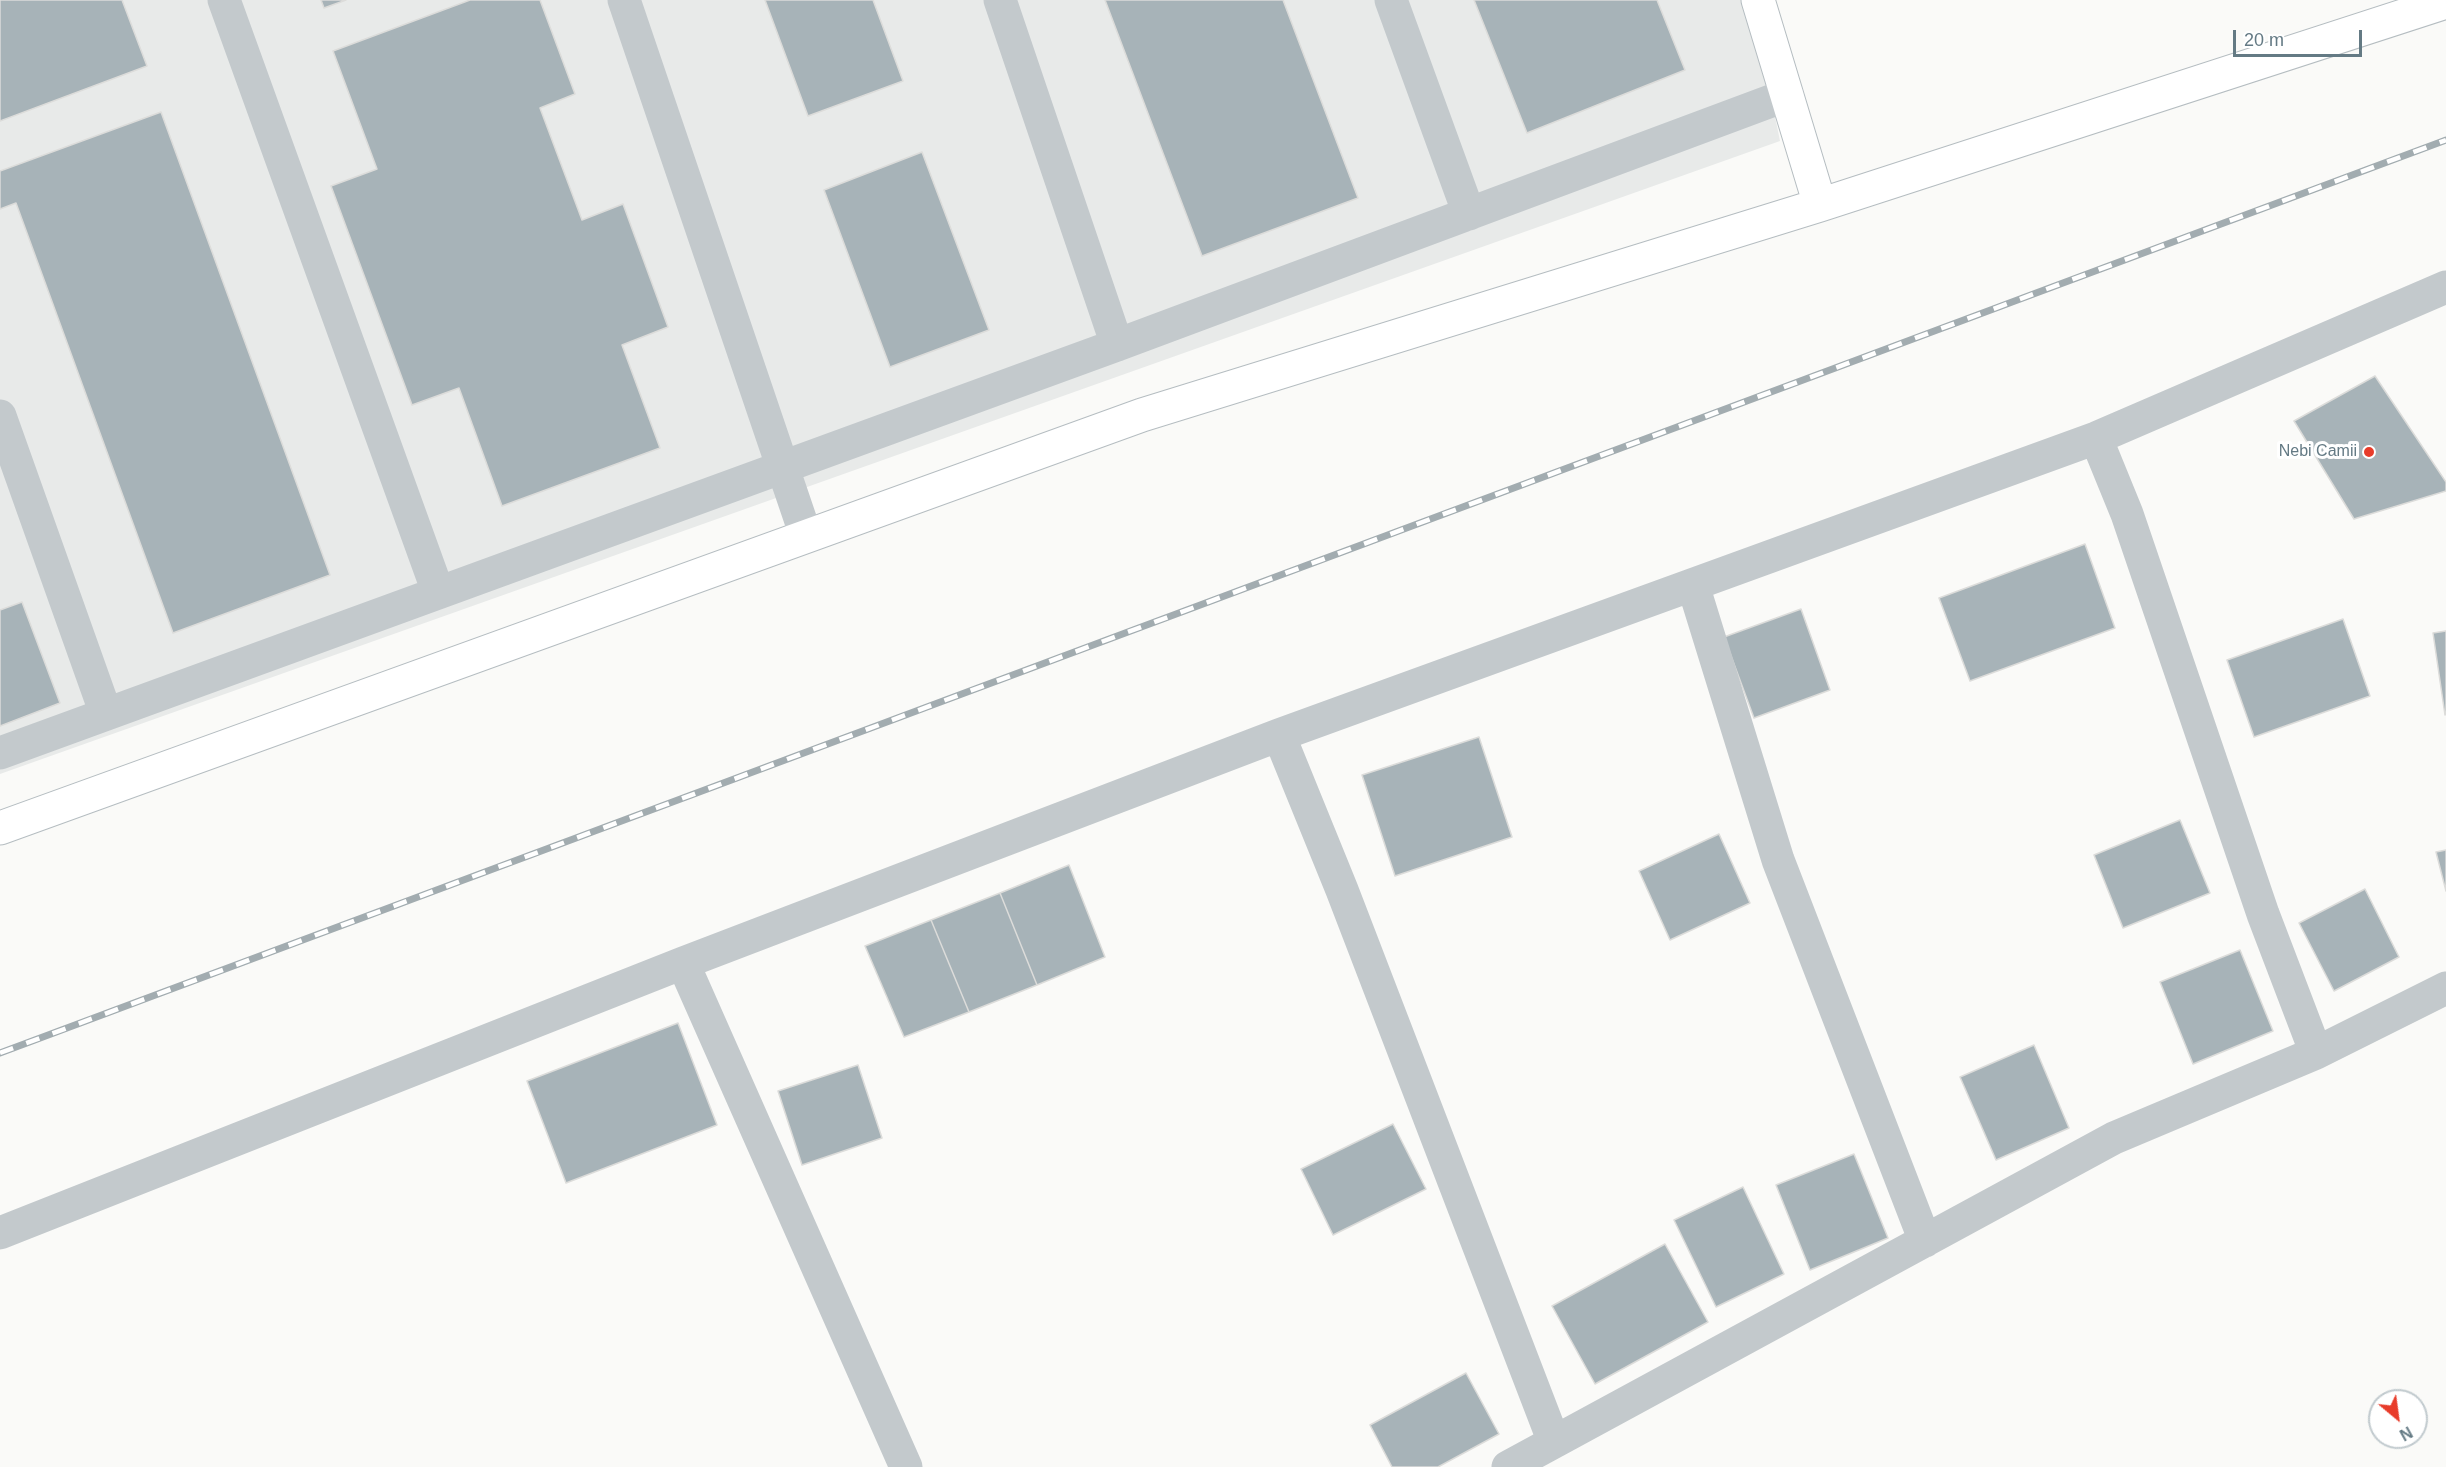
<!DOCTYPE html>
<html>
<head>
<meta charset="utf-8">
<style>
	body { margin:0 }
	#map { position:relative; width:2446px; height:1467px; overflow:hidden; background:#fafaf8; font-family:Helvetica,sans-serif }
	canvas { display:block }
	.north { position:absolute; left:2368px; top:1389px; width:60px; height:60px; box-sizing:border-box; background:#fff; border:2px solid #c1cace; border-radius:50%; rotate:151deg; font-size:16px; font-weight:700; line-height:24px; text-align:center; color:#647a84 }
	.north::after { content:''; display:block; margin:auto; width:21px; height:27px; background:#e83c2a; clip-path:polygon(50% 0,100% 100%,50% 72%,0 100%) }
	.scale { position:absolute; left:2233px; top:30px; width:129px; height:27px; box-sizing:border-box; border:3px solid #647a84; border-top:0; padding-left:8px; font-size:18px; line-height:21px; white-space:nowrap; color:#647a84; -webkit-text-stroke:4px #fff; paint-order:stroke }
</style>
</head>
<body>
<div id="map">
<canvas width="2446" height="1467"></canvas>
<div class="north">N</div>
<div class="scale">20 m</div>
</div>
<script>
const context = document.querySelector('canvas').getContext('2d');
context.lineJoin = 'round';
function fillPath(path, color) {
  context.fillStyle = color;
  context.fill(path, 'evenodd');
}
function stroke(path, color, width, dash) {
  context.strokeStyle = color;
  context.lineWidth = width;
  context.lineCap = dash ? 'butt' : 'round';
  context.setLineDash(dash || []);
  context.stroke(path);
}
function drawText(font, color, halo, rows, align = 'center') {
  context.font = font + ' Helvetica,sans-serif';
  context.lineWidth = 6;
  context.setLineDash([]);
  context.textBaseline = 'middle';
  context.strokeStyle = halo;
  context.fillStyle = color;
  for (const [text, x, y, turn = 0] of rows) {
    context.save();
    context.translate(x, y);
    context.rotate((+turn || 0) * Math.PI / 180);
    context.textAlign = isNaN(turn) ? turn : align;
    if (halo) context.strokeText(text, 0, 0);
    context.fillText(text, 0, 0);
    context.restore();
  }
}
fillPath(new Path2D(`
	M0,0H1751L1780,141L0,774Z`), '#e8eae9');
const building = new Path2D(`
	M0,0H122L147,66L0,121Z
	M321,0H346L324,8Z
	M470,0H540L575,94L540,108L582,220L623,204L668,327L622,345L660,448L502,506L459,388L412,405L331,186L377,169L333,51Z
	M765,0H873L903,81L808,116Z
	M1105,0H1283L1358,198L1202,256Z
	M1474,0H1657L1685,70L1527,133Z
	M161,112L330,575L173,633L16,203L0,209V171Z
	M922,152L989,330L890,367L824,190Z
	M2375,376L2446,482V491L2354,519L2294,421Z
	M2085,544L2115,628L1970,681L1939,598Z
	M22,602L60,703L0,726V610Z
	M1801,609L1830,690L1754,718L1724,637Z
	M2343,619L2370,696L2254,737L2227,660Z
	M2446,631V714L2445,715L2433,633Z
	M1479,737L1512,837L1395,876L1362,775Z
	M2180,820L2210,893L2123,928L2094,855Z
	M1719,834L1750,903L1670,940L1639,871Z
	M2446,850V891L2436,852Z
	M1069,865L1105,957L1037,985L1000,893Z
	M2365,889L2399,957L2334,991L2299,923Z
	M1000,893L1037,985L969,1012L931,920Z
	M931,920L969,1012L904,1037L865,946Z
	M2240,950L2273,1031L2193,1064L2160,982Z
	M678,1023L717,1125L566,1183L527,1081Z
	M2034,1045L2069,1128L1996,1160L1960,1077Z
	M858,1065L882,1138L802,1165L778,1091Z
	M1393,1124L1426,1189L1333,1235L1301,1169Z
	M1854,1154L1888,1238L1810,1270L1776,1185Z
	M1743,1187L1784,1274L1716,1307L1674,1220Z
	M1665,1244L1708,1322L1595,1384L1552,1306Z
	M1466,1373L1499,1434L1438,1467H1392L1370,1425Z`);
fillPath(building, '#a7b3b8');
stroke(building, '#dcdcda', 1.5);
const secondary = new Path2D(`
	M1758,0L1820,205
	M0,828L1142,415L1820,205L2446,2`);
stroke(secondary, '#b5bdc1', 35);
stroke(new Path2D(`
	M224,0L438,592
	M624,0L806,536
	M1000,0L1117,345
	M1391,0L1469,214
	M0,416L106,714
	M2096,438L2127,514L2263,914L2316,1053
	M1693,585L1778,860L1925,1241
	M1279,735L1342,890L1554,1442
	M0,753L1117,345L1787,95
	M683,963L906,1467
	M0,1233L683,963L1279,735L2096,438L2446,287
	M1508,1467L2114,1138L2316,1053L2446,988`), '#c3c9cc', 33);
stroke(secondary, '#fff', 33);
const rail = new Path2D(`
	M0,1053L2446,140`);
stroke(rail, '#a2acb0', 7);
stroke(rail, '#fff', 4.5, [14]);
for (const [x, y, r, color] of [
	[2369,452,6,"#e83c2a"]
]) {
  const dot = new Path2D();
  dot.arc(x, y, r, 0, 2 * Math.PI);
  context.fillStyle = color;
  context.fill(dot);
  stroke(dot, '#fff', 2);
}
drawText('16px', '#647a84', '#fff', [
	["Nebi Camii",2357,452]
], 'right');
</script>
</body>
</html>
